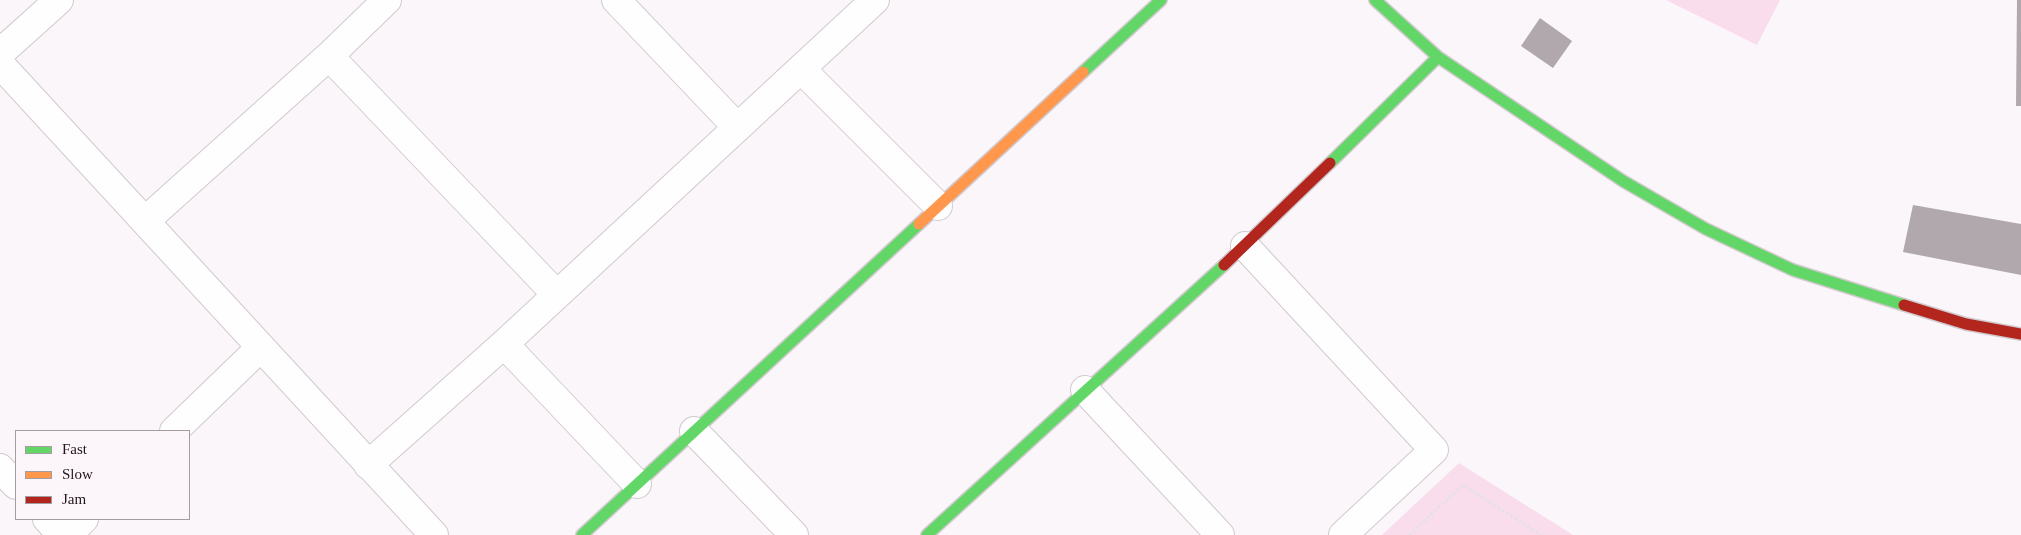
<!DOCTYPE html>
<html>
<head>
<meta charset="utf-8">
<style>
	body { margin:0 }
	#map { position:relative; width:2021px; height:535px; overflow:hidden; background:#fbf6f9; font-family:"Times New Roman",serif }
	canvas { display:block }
	.legend { position:absolute; left:15px; top:430px; width:175px; height:90px; box-sizing:border-box; background:#fcf5f9; border:1px solid #a59ca1; margin:0; padding:6px 9px; list-style:none; font-size:15px; color:#22161d }
	.legend li { display:flex; align-items:center; gap:10px; height:25px }
	.legend b { width:25px; border:1px solid #a59ca1 }
</style>
</head>
<body>
<div id="map">
<canvas width="2021" height="535"></canvas>
<ul class="legend">
<li><b style="height:6px;background:#63d668"></b>Fast</li>
<li><b style="height:6px;background:#ff974d"></b>Slow</li>
<li><b style="height:6px;background:#b3261e"></b>Jam</li>
</ul>
</div>
<script>
const context = document.querySelector('canvas').getContext('2d');
context.lineJoin = 'round';
function fillPath(path, color) {
  context.fillStyle = color;
  context.fill(path, 'evenodd');
}
function stroke(path, color, width, dash) {
  context.strokeStyle = color;
  context.lineWidth = width;
  context.lineCap = dash ? 'butt' : 'round';
  context.setLineDash(dash || []);
  context.stroke(path);
}
fillPath(new Path2D(`
	M1666,0H1780L1757,45Z
	M1459,463L1573,535H1382Z`), '#f9dded');
fillPath(new Path2D(`
	M2017,0H2021V106H2016Z
	M1540,18L1572,41L1553,68L1521,46Z
	M1913,205L2021,224V275L1903,252Z`), '#b0a8ad');
const street = new Path2D(`
	M616,0L737,127
	M0,53L59,0
	M329,56L557,295
	M0,64L434,535
	M801,69L938,206
	M145,221L329,56L387,0
	M1245,246L1434,450L1343,535
	M504,344L637,484
	M1085,390L1220,535
	M174,431L260,348
	M694,431L794,535
	M368,465L504,344L875,0
	M0,468L16,485
	M47,519L62,535
	M68,535L84,519`);
const fast = new Path2D(`
	M1375,0L1438,57L1623,181L1706,229L1793,270L1904,305
	M1083,72L1161,0
	M1330,163L1438,57
	M582,535L919,224
	M927,535L1224,265`);
const slow = new Path2D(`
	M919,224L1083,72`);
const jam = new Path2D(`
	M1224,265L1330,163
	M1904,305L1966,324L2021,334`);
stroke(street, '#d1c9ce', 30);
stroke(fast, '#d1c9ce', 14);
stroke(slow, '#d1c9ce', 14);
stroke(jam, '#d1c9ce', 14);
stroke(new Path2D(`
	M1409,535L1463,485L1541,535`), '#e3e2e3', 3, [2.5, 2.5]);
stroke(street, '#fefefe', 28);
stroke(fast, '#63d668', 11);
stroke(slow, '#ff974d', 11);
stroke(jam, '#b3261e', 11);
</script>
</body>
</html>
